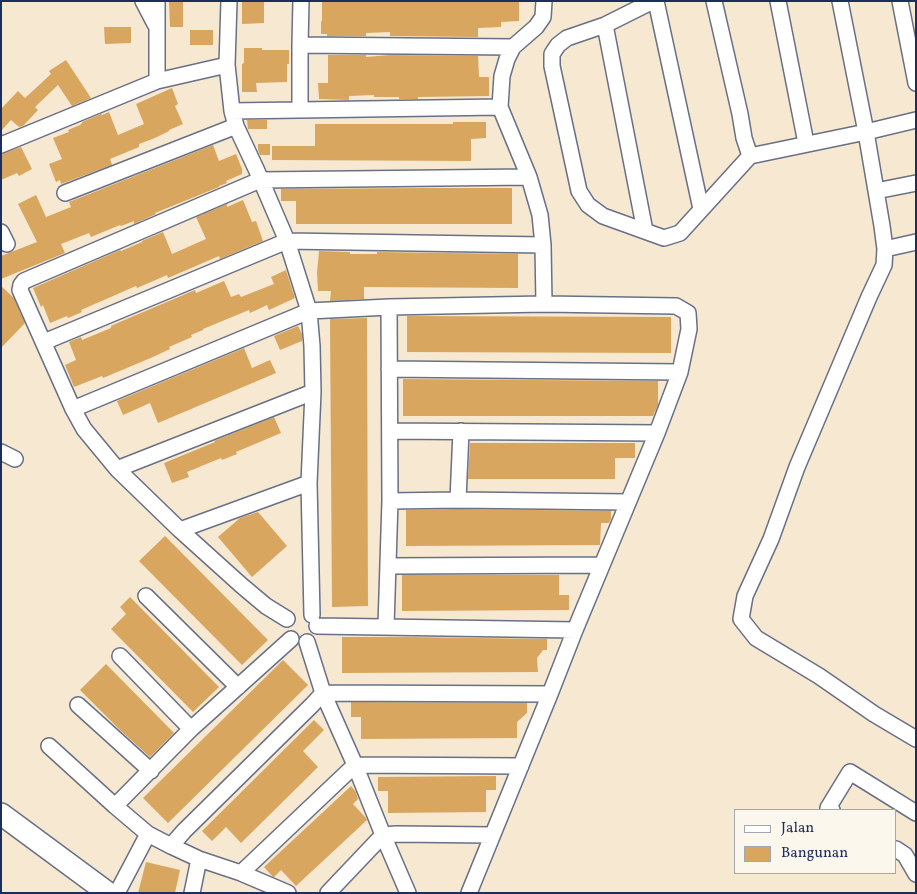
<!DOCTYPE html>
<html>
<head>
<meta charset="utf-8">
<style>
	body { margin:0 }
	#map { position:relative; width:917px; height:894px; overflow:hidden; background:#f6e8d1; font-family:Vollkorn,serif }
	canvas { display:block }
	.frame { position:absolute; inset:0; border:2px solid #1b2f5e; pointer-events:none }
	.legend { position:absolute; left:734px; top:809px; width:162px; height:65px; box-sizing:border-box; background:#fbf7ec; border:1px solid #a1a7b3; margin:0; padding:6px 9px; list-style:none; font-size:15px; color:#1b2f5e }
	.legend li { display:flex; align-items:center; gap:10px; height:25px }
	.legend b { width:25px; border:1px solid #a1a7b3 }
</style>
</head>
<body>
<div id="map">
<canvas width="917" height="894"></canvas>
<div class="frame"></div>
<ul class="legend">
<li><b style="height:6px;background:#fff"></b>Jalan</li>
<li><b style="height:14px;background:#d9a65f"></b>Bangunan</li>
</ul>
</div>
<script>
const context = document.querySelector('canvas').getContext('2d');
context.lineJoin = 'round';
function fillPath(path, color) {
  context.fillStyle = color;
  context.fill(path, 'evenodd');
}
function stroke(path, color, width, dash) {
  context.strokeStyle = color;
  context.lineWidth = width;
  context.lineCap = dash ? 'butt' : 'round';
  context.setLineDash(dash || []);
  context.stroke(path);
}
fillPath(new Path2D(`
	M169,1H183V27H170Z
	M264,1V23L242,24V2Z
	M322,1H519V21L501,22V27L478,28V37L390,36V32L366,33V36H327V34H321V21H322Z
	M104,27H131V43L105,44Z
	M190,30H213V45H190Z
	M244,48H262V50H289V64H287V82L256,83L257,92H242V64L244,63Z
	M328,55H366V57L390,55L478,56L479,77H489V96L418,97V99H399V97H374V95L349,96V100L319,99L318,83H328Z
	M66,60L91,98L72,106L58,85L35,107L38,110L23,126L19,127L11,120L1,131V109L18,91L25,98L51,74L49,71Z
	M172,88L178,104L175,106L183,124L169,130V131L155,138L139,144V147L110,159L112,165L61,184L60,180L56,182L49,164L62,159L53,138L69,132L68,130L80,125L82,123V122L101,114L102,115L109,112L118,135L144,124L136,104Z
	M247,120H267V129H248Z
	M453,122H486V138L471,139V161L272,160V146H315V124H453Z
	M258,144H270V155H260L258,150Z
	M213,145L219,161L236,154L242,169V174L226,181L227,183L219,186V187L155,213L156,214L134,224V221L121,226L120,225L91,237L89,233L61,244L65,253L1,279V256L37,242L18,204L36,195L46,217L71,207L69,202Z
	M21,147L32,169L19,176L17,173L1,180V154Z
	M424,188H512V224H296V201H281V189Z
	M243,200L252,222L256,221L263,241L220,259L219,256L168,278L167,275L137,288L136,286L81,310L82,312L68,318L67,316L50,323L43,305L41,307L33,288L120,250L121,251L142,242V241L163,232L172,254L206,239L196,217L227,204V207Z
	M319,251L350,252V254H377V252L518,254V288L364,287V299L330,301L331,291H318L317,273Z
	M286,270L295,298L269,310L267,305L250,313L249,310L203,329V330L191,335L192,337L169,347L170,349L153,357L103,378L102,376L74,387L65,365L76,360L69,342L81,337L82,340L111,328V326L122,321L195,290L196,293L224,281L231,297L239,294L241,297L274,284L271,277Z
	M1,286L14,298L25,323L1,348Z
	M407,316L671,317V353L407,352Z
	M367,318L368,606L332,607L330,319Z
	M298,326L302,334V341L280,350L274,336Z
	M244,348L252,368L270,360L276,373L158,423L150,403L123,415L117,401Z
	M403,379L658,381V405L653,416H403Z
	M274,417L281,433L236,452L237,454L222,460L221,458L187,472L189,477L172,483L164,463L215,442L214,441Z
	M470,443H635V458H615V479H468Z
	M458,509L611,511V519L609,523H601L600,545L406,546V510Z
	M258,512L287,546L252,577L218,537L240,518Z
	M165,536L268,640L242,665L139,561Z
	M402,575H559V595H569V610L402,611Z
	M130,597L219,687L193,712L111,629L126,614L120,607Z
	M342,637H407L547,639V650H543L537,658L538,672L342,673Z
	M283,660L308,685L168,823L143,798Z
	M106,664L174,733L150,757L121,731L80,690Z
	M351,702L527,703V713L517,722V738L361,739V717H351Z
	M314,720L324,730L303,751L318,767L241,843L226,827L212,841L202,831Z
	M496,776V790H486V812L388,813V791H378V777Z
	M351,786L356,792L358,799L353,804L366,818L367,820L296,886L281,870L274,877H273L264,867Z
	M146,862L180,870L175,893H138Z`), '#d9a65f');
const street = new Path2D(`
	M143,1L155,24
	M229,1L227,65L232,111L236,126L257,171L287,241L309,311L312,346L313,392L309,483L312,615
	M653,1L605,25L567,38L558,45L552,54V66L579,191L588,205L603,216L664,238L680,233L750,156
	M656,1L701,209
	M714,1L740,114L744,138L750,156L866,132L916,120
	M778,1L806,143
	M840,1L866,132L882,226L885,249L884,265L869,297L797,467L771,539L745,596L741,619L756,638L819,676L874,714L916,739
	M900,1L916,83
	M605,25L645,231
	M300,45L513,47
	M157,81V1
	M300,110V45L301,1
	M232,111L500,107
	M1,145L157,81L227,65
	M876,191L916,183
	M65,193L236,126
	M1,232L7,244
	M885,249L916,242
	M544,304L543,245L540,215L529,177L500,107L502,76L507,59L513,47L536,27L543,17L544,1
	M44,342L287,241L543,245
	M389,369L680,372
	M73,409L309,311L389,307L544,304L676,306L688,313L689,329L680,372L657,433L575,630L550,694L469,893
	M390,431L657,433
	M1,452L15,459
	M117,469L313,392
	M458,500L461,431
	M390,501L458,500L628,502
	M180,530L309,483
	M388,566L602,565
	M146,596L238,687
	M287,619L266,606L241,585L180,530L117,469L84,429L73,409L20,290L21,285L24,281L260,180L529,177
	M317,626L575,630
	M386,626L390,501L389,307
	M307,642L323,693L355,765L383,835L408,893
	M120,656L191,729
	M78,705L151,771
	M49,746L115,806L148,834L171,846L199,859L241,873L288,893
	M115,806L191,729L291,639
	M832,810L828,808L850,772L916,813
	M171,846L184,831L312,705L323,693L550,694
	M896,849L905,855L916,874
	M241,873L355,765L521,766
	M117,893L148,834
	M192,893L199,859
	M328,893L383,835L396,834L492,835`);
const secondary = new Path2D(`
	M1,814L108,893`);
stroke(street, '#687086', 18);
stroke(secondary, '#687086', 24);
stroke(street, '#fff', 15);
stroke(secondary, '#fff', 21);
</script>
</body>
</html>
